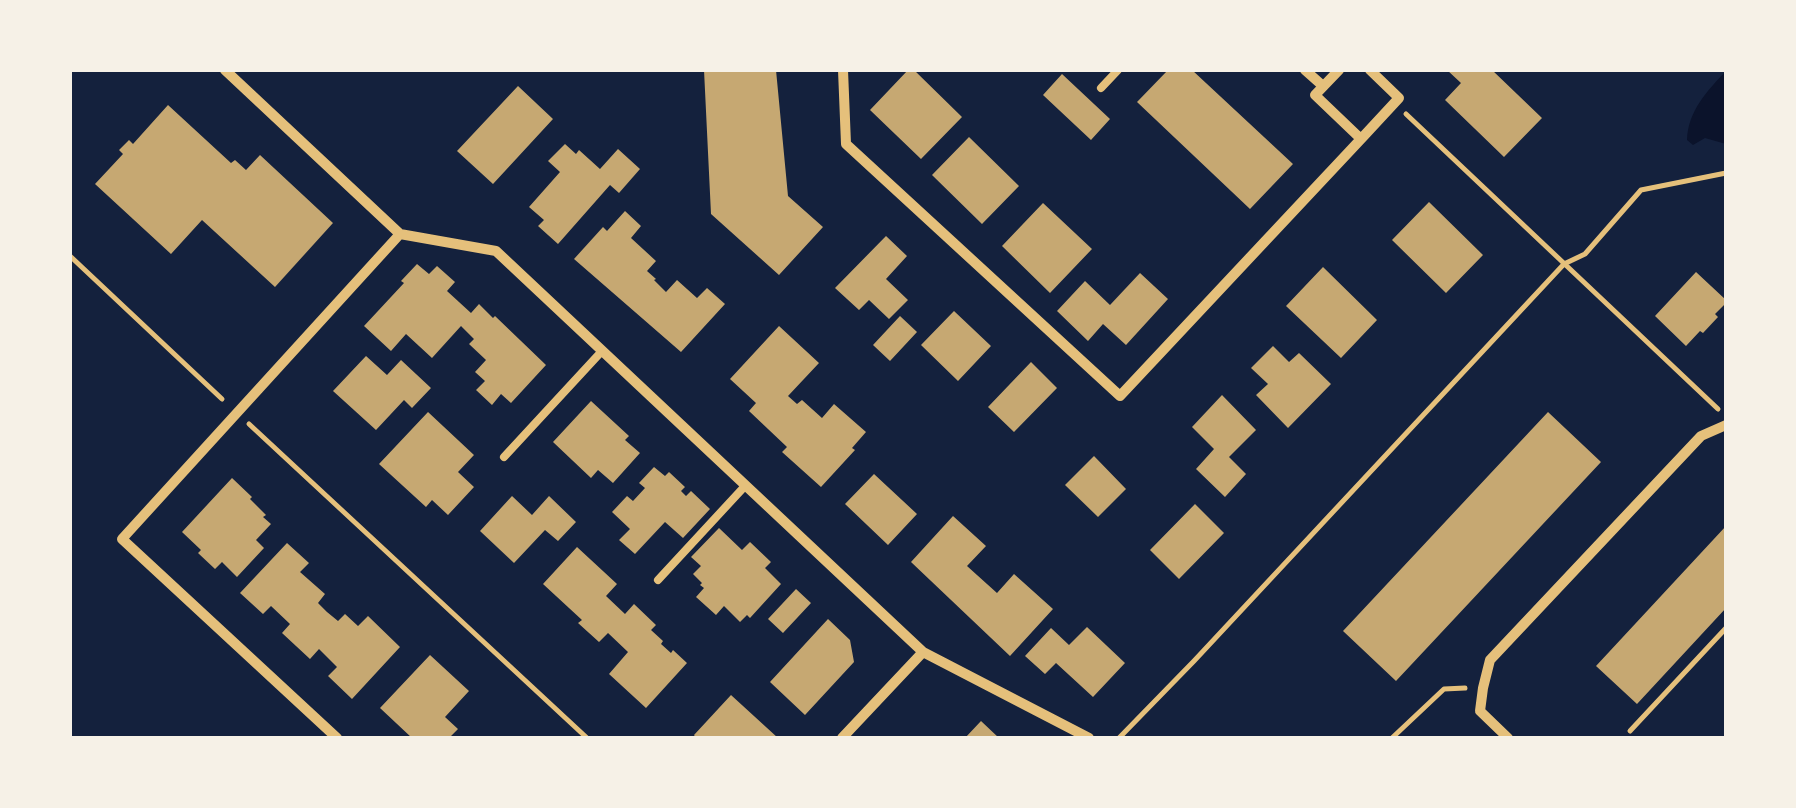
<!DOCTYPE html>
<html>
<head>
<meta charset="utf-8">
<style>
	body { margin:0 }
	#map { position:relative; width:1796px; height:808px; overflow:hidden; background:#14213d; font-family:"DM Sans",sans-serif }
	canvas { display:block }
	.frame { position:absolute; inset:0; border:72px solid #f6f1e7; pointer-events:none }
</style>
</head>
<body>
<div id="map">
<canvas width="1796" height="808"></canvas>
<div class="frame"></div>
</div>
<script>
const context = document.querySelector('canvas').getContext('2d');
context.lineJoin = 'round';
function fillPath(path, color) {
  context.fillStyle = color;
  context.fill(path, 'evenodd');
}
function stroke(path, color, width, dash) {
  context.strokeStyle = color;
  context.lineWidth = width;
  context.lineCap = dash ? 'butt' : 'round';
  context.setLineDash(dash || []);
  context.stroke(path);
}
fillPath(new Path2D(`
	M1726,71V144L1705,138L1693,145L1687,140C1688,111 1707,91 1726,71Z`), '#0b132b');
fillPath(new Path2D(`
	M704,70H776L788,196L823,227L779,275L711,214Z
	M908,70H914L962,117L921,159L870,110Z
	M1168,70H1192L1293,164L1250,209L1137,102Z
	M1447,70H1492L1542,118L1504,157L1445,100L1461,83Z
	M1062,74L1110,119L1091,140L1043,95Z
	M518,86L553,119L493,184L457,151Z
	M168,105L231,163L235,160L246,170L260,155L333,223L275,287L202,220L171,254L95,184L123,154L119,150L129,140L133,144Z
	M969,137L1019,186L982,224L932,175Z
	M565,144L576,154L579,150L600,169L618,149L640,169L619,193L610,185L558,244L538,226L544,220L529,207L560,172L548,161Z
	M1429,202L1483,255L1446,293L1392,240Z
	M1043,203L1092,249L1050,293L1002,246Z
	M625,211L641,226L631,238L656,261L647,271L656,279L654,280L666,292L677,280L697,298L707,288L725,304L681,352L574,259L603,227L607,231Z
	M886,236L907,256L886,279L908,300L889,319L869,300L859,310L835,288Z
	M417,264L429,274L437,266L455,282L447,291L471,313L479,304L493,318L495,316L546,365L511,403L501,394L492,405L476,390L485,381L475,372L486,360L469,344L474,339L461,326L432,358L406,334L391,351L364,326L404,283L401,281Z
	M1323,267L1377,320L1341,358L1286,306Z
	M1696,272L1726,300V303L1715,314L1718,317L1703,333L1700,331L1686,346L1655,316Z
	M1140,273L1168,299L1126,345L1103,324L1088,341L1057,311L1085,281L1110,305Z
	M954,311L991,346L958,381L921,345Z
	M900,316L917,332L890,361L873,345Z
	M779,326L819,363L788,396L797,404L802,400L822,418L834,404L866,432L852,448L855,450L821,487L782,452L787,447L749,411L756,403L730,379Z
	M1273,346L1289,362L1299,353L1331,384L1288,428L1256,395L1268,384L1251,368Z
	M366,356L387,375L401,360L431,388L412,408L404,400L376,430L333,391Z
	M1031,362L1057,388L1014,432L988,407Z
	M1222,395L1256,430L1229,457L1246,474L1225,497L1196,469L1214,449L1192,427Z
	M591,401L629,436L625,440L640,453L613,483L598,470L591,478L553,442Z
	M428,412L474,455L458,472L474,487L448,515L432,500L426,507L379,464Z
	M1548,412L1601,462L1396,681L1343,631Z
	M1094,456L1126,489L1098,517L1065,485Z
	M654,467L665,476L669,472L685,487L681,491L686,496L691,491L710,509L683,538L665,522L635,554L619,540L630,529L612,512L627,496L633,501L645,488L639,483Z
	M874,474L917,514L888,545L845,504Z
	M232,478L252,497L250,499L266,515L263,517L271,524L256,540L264,548L237,577L222,562L215,569L198,553L201,550L182,532Z
	M512,496L532,515L549,496L576,522L558,541L545,530L514,563L480,531Z
	M1195,504L1224,533L1179,579L1150,550Z
	M953,516L986,546L967,566L997,593L1014,574L1053,609L1010,656L911,562Z
	M1726,526V608L1637,704L1596,666Z
	M719,528L742,550L750,542L771,562L765,568L781,584L750,618L747,615L740,622L724,606L716,615L696,597L704,588L700,585L702,583L693,574L701,566L691,557Z
	M287,543L309,563L300,572L325,594L318,603L327,612L338,621L345,614L358,626L368,616L400,647L352,699L328,676L337,667L319,649L310,659L282,633L290,624L271,606L263,614L240,593Z
	M577,547L617,584L606,596L625,614L634,604L656,625L651,630L663,641L661,644L671,653L673,650L687,663L646,708L609,674L628,652L608,633L599,642L578,623L582,620L543,584Z
	M796,589L811,603L783,633L768,619Z
	M828,619L850,640L854,662L805,715L770,682Z
	M1087,627L1125,663L1093,697L1056,663L1045,674L1025,656L1051,628L1069,645Z
	M430,655L469,691L445,717L458,729L449,738H412L380,708Z
	M731,695L778,738H696L694,735Z
	M981,721L999,738H965Z`), '#c6a872');
stroke(new Path2D(`
	M1406,114L1718,409
	M70,256L222,399
	M249,424L587,738
	M1630,731L1726,628
	M1119,738L1194,661L1564,264L1585,254L1641,190L1726,173
	M1392,738L1444,689L1465,688`), '#e5c07b', 5);
stroke(new Path2D(`
	M1101,88L1118,70
	M504,457L602,351
	M658,580L745,486`), '#e5c07b', 8);
stroke(new Path2D(`
	M225,70L400,234L496,251L923,652L1089,738
	M843,70L846,144L1120,396L1361,139
	M1305,70L1323,86
	M1339,70L1315,95L1361,139L1399,98L1370,70
	M337,738L122,539L400,234
	M842,738L923,652
	M1508,738L1480,711L1483,688L1490,660L1701,436L1726,425`), '#e5c07b', 10);
</script>
</body>
</html>
